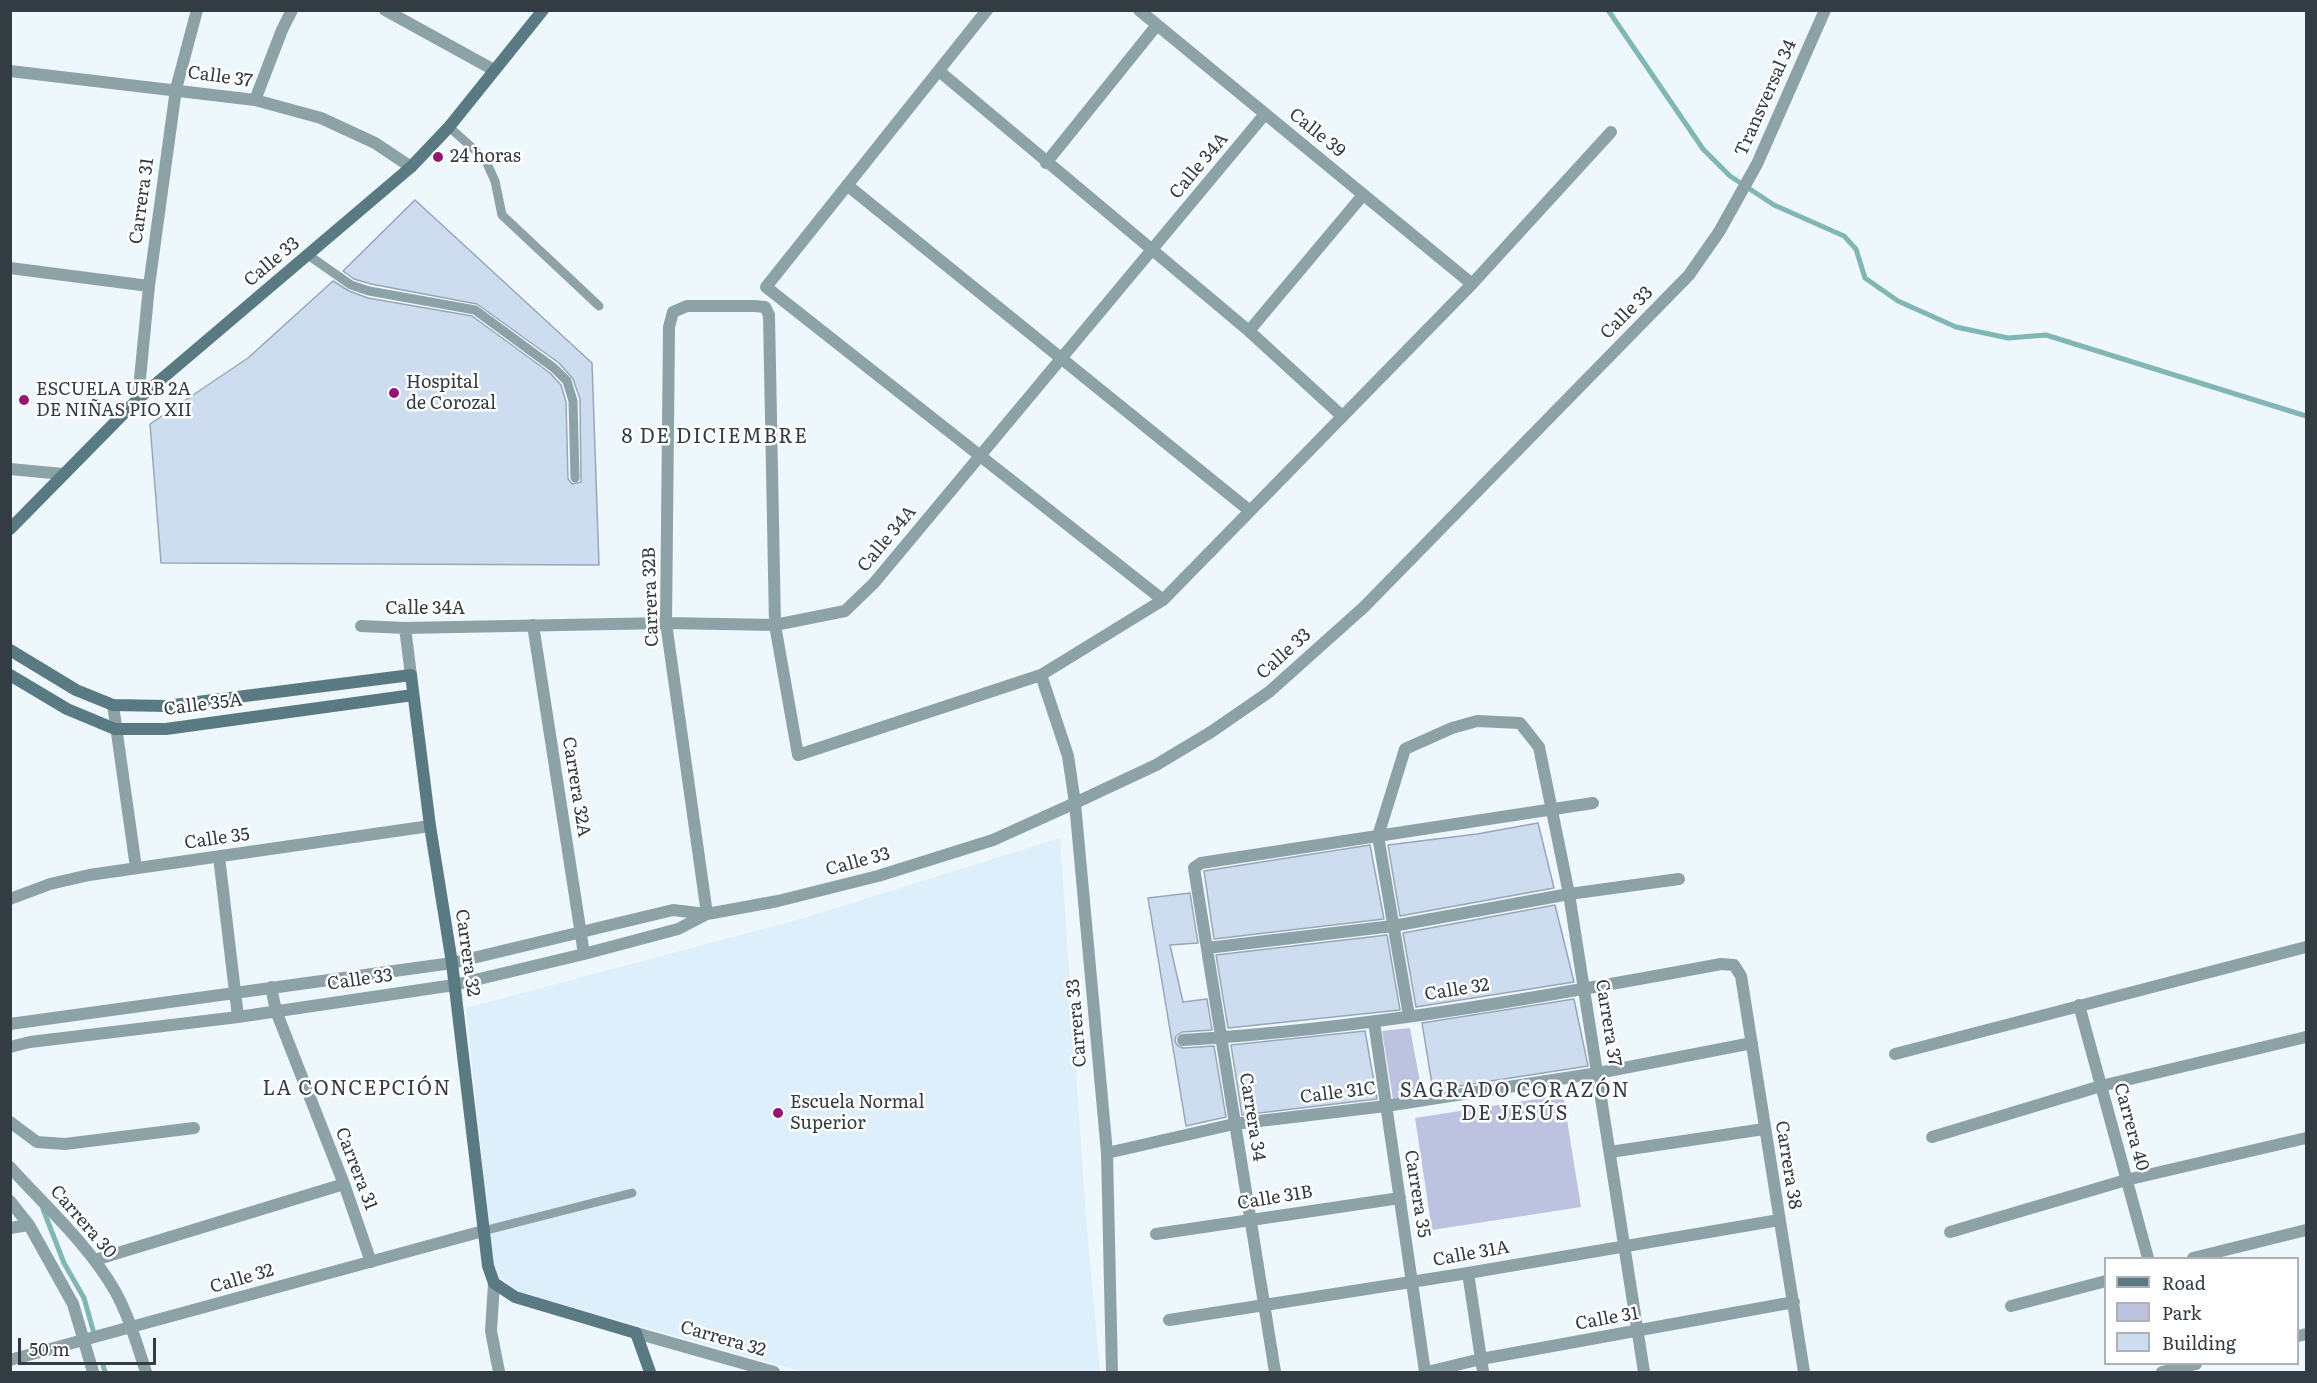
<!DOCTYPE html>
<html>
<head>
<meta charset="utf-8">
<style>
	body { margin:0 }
	#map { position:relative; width:2317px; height:1383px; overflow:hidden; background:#eef7fc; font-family:Literata,serif }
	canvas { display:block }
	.frame { position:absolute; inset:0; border:12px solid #333c42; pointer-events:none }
	.legend { position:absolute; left:2104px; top:1257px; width:195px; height:108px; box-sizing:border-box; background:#fff; border:2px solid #adb1b3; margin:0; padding:8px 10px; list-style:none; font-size:18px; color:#333c42 }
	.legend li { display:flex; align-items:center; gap:12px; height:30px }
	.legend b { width:30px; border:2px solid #adb1b3 }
	.scale { position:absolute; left:18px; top:1338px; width:138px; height:27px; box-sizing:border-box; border:3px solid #333c42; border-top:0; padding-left:8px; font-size:18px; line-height:21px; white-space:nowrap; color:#333c42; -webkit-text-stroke:4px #fff; paint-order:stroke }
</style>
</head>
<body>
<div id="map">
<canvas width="2317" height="1383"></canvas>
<div class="frame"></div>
<ul class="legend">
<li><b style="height:8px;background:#597a82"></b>Road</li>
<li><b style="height:16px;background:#bcc2e0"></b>Park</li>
<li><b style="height:16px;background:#cddcef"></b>Building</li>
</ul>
<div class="scale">50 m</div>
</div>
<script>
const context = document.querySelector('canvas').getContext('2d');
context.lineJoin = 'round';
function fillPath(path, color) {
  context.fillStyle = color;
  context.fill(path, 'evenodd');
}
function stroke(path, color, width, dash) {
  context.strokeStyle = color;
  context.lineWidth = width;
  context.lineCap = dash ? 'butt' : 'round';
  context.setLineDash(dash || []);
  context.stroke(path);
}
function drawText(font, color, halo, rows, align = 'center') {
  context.font = font + ' Literata,serif';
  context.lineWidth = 5;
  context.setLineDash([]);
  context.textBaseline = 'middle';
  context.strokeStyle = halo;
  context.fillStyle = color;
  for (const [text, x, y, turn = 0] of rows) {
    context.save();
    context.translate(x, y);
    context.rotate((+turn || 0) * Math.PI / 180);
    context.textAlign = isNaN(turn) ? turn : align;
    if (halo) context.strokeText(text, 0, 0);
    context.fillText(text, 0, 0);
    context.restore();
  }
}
fillPath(new Path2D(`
	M1060,838L1086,1218L1100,1372H804L518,1292L494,1272L466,1008L804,918Z`), '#ddeffb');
fillPath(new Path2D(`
	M1410,1028L1422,1093L1393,1099L1382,1031Z
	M1563,1095L1581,1207L1432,1230L1415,1118Z`), '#bcc2e0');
stroke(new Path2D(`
	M1608,10L1703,149L1730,176L1774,205L1844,236L1856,249L1865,278L1898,301L1956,327L2008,338L2046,335L2306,416
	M43,1209L64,1263L84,1298L93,1330
	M103,1365L105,1372`), '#80b7b5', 5);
const building = new Path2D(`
	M415,200L592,363L599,565L161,563L150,424L248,358L333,281L349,291L368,298L472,316L550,373L561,385L566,402L568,479L572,484L581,482L580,399L573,379L559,363L477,304L371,284L354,279L343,271Z
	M1538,823L1554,888L1400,916L1388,845L1477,834Z
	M1370,845L1384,919L1214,939L1204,871Z
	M1190,893L1198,943L1170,945L1183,1002L1207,999L1212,1030L1182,1032L1176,1036L1175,1041L1177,1045L1183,1048L1214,1046L1226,1117L1186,1126L1148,898Z
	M1555,905L1574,982L1416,1007L1403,933Z
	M1387,935L1400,1010L1228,1028L1216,955Z
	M1574,999L1588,1066L1433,1090L1422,1023Z
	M1365,1031L1377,1099L1242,1115L1231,1045Z`);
fillPath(building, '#cddcef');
stroke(building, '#99a6b9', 1.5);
stroke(new Path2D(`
	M449,127L485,159L495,181L502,215L599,306
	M308,255L351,285L369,291L475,310L554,368L567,381L573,401L575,478
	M483,1231L632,1193`), '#8ca2a7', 9);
stroke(new Path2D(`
	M385,10L494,70
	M987,10L766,287L1163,600
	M1139,10L1472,284
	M10,71L255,100L321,118L375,143L411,167
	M939,71L1249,331L1342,416
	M255,100L282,30L292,10
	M1046,163L1157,25
	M847,185L1250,511
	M10,268L149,286
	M1249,331L1363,195
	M138,399L149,286L176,89L197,10
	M10,469L63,474
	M533,625L584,954
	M361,626L405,628L666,623L775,625L845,611L874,583L1265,114
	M405,628L411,675
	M1041,675L1068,756L1075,803L1107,1153L1112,1372
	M113,705L136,868
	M219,857L238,1017
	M10,899L50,884L89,875L430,826
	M707,914L666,623L669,327L673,312L687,306H754L765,307L769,315L775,625L798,755L1041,675L1163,600L1472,284L1611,132
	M1207,948L1393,926L1569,894L1679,879
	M271,987L276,1011L344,1184L371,1262
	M2079,1005L2148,1258
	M1409,1016L1378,836L1405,749L1452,728L1477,721L1520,723L1539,747L1569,894L1644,1372
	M1374,1022L1425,1372
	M10,1024L452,963L673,910L706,914
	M1183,1040C1364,1029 1543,997 1721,964L1734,965L1741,976L1804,1372
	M10,1047L30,1042L238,1017L454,985L584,954L678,929L707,914L778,901L878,876L993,840L1075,803L1156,765L1211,732L1269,692L1364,607L1689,275L1719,232L1757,164L1825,10
	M1895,1054L2306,947
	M10,1122L37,1142L65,1144L194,1128
	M1932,1137L2101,1086L2306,1037
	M1610,1152L1764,1129
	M1107,1153L1234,1124L1386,1106L1598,1073L1752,1043
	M10,1167C46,1207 88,1244 115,1291C129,1316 137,1345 146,1372
	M10,1201L29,1225L73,1304L93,1372
	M10,1228L29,1225
	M1950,1232L2126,1180L2306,1138
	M1156,1234L1400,1198
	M2193,1258L2306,1230
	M95,1260L344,1184
	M1468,1273L1483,1372
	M494,1283L491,1331L499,1372
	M2011,1306L2106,1281
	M1169,1320L1468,1273L1779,1220
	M636,1333L774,1372
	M2298,1336L2306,1334
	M10,1360L483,1231
	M1275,1372L1194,868L1201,863L1593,803
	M1427,1372L1481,1359L1794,1302
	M2162,1372L2196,1364`), '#8ca2a7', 12);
stroke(new Path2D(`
	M10,529L138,399L411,167L449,127L543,10
	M10,650L76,690L113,705L166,706L411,675L430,826L452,963L488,1266L494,1283L515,1297L636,1333L650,1372
	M10,675L67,709L115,729H166L413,695`), '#597a82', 12);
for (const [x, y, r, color] of [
	[438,157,6,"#911774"],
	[394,393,6,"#911774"],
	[24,400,6,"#911774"],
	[778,1113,6,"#911774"]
]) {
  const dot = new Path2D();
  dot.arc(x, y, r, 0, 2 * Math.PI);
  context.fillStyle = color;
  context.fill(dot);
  stroke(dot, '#fff', 2);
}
drawText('18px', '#333c42', '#fff', [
	["Calle 37",220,77,8],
	["Transversal 34",1766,98,-66],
	["Calle 39",1317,133,39],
	["Calle 34A",1199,166,-50],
	["Carrera 31",142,201,-82],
	["Calle 33",272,262,-40],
	["Calle 33",1627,313,-45],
	["Calle 34A",887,539,-50],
	["Carrera 32B",651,597,-92],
	["Calle 34A",425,609],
	["Calle 33",1284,654,-42],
	["Calle 35A",203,705,-7],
	["Carrera 32A",576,787,81],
	["Calle 35",217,839,-8],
	["Calle 33",858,862,-15],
	["Carrera 32",467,953,82],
	["Calle 33",360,980,-8],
	["Calle 32",1457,990,-9],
	["Carrera 33",1077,1023,-95],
	["Carrera 37",1608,1023,81],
	["Calle 31C",1338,1093,-7],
	["Carrera 34",1252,1117,81],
	["Carrera 40",2131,1127,75],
	["Carrera 38",1788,1165,81],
	["Carrera 31",356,1169,69],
	["Carrera 35",1417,1194,81],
	["Calle 31B",1275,1198,-9],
	["Carrera 30",83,1222,49],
	["Calle 31A",1471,1254,-10],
	["Calle 32",242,1279,-16],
	["Calle 31",1607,1319,-10],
	["Carrera 32",723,1339,16]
]);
drawText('18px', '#333c42', '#fff', [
	["24 horas",450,157],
	["Hospital",406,383],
	["de Corozal",406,404],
	["ESCUELA URB 2A",36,390],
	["DE NIÑAS PIO XII",36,411],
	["Escuela Normal",790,1103],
	["Superior",790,1124]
], 'left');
context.letterSpacing = '1.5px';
drawText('20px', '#333c42', '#fff', [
	["8 DE DICIEMBRE",715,437],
	["LA CONCEPCIÓN",357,1089],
	["SAGRADO CORAZÓN",1515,1091],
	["DE JESÚS",1515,1114]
]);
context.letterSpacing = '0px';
</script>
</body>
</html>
